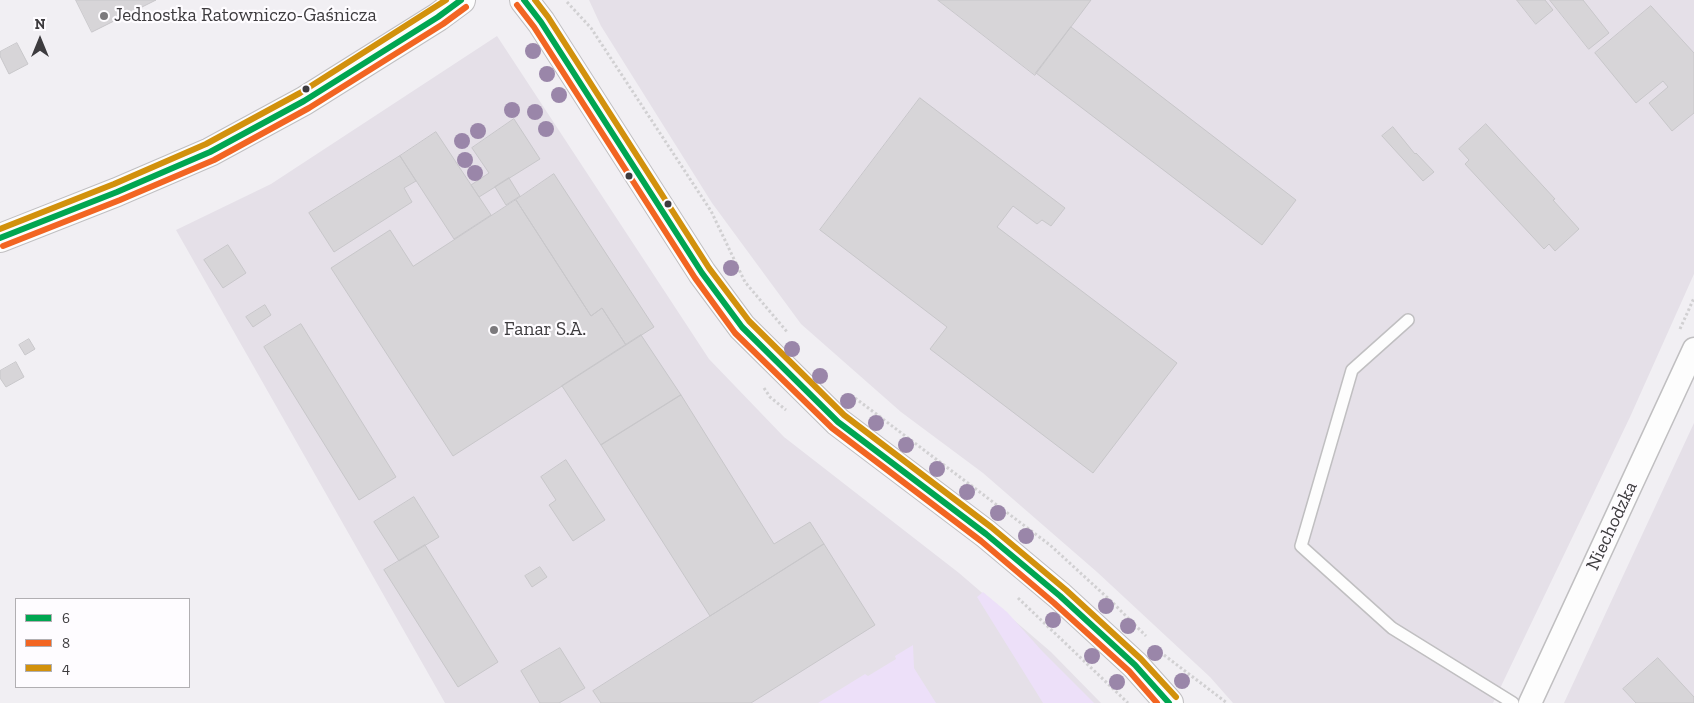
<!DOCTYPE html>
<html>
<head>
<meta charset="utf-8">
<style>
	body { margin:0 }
	#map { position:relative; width:1694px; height:703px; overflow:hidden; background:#f1eff3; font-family:"Zilla Slab",serif }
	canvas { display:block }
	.legend { position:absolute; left:15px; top:598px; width:175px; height:90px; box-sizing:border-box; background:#fefcff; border:1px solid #b1afb2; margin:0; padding:6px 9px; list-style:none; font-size:15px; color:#3d3b3e }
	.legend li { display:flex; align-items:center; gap:10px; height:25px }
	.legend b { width:25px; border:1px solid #b1afb2 }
	.north { position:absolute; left:15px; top:15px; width:50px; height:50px; -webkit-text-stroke:4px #fefcff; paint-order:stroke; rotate:0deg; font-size:14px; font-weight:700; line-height:20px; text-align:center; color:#3d3b3e }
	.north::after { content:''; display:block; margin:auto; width:18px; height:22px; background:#3d3b3e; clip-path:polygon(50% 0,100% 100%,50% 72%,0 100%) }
</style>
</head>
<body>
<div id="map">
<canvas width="1694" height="703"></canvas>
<ul class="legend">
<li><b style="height:6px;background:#00a651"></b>6</li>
<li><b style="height:6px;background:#f26522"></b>8</li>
<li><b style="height:6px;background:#d2910c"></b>4</li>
</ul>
<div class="north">N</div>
</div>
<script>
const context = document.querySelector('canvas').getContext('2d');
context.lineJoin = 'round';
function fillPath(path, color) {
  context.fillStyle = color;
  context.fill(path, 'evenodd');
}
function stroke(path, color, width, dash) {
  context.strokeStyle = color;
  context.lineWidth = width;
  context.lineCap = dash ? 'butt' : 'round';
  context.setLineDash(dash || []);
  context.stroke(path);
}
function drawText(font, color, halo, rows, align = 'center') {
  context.font = font + ' "Zilla Slab",serif';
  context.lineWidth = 4.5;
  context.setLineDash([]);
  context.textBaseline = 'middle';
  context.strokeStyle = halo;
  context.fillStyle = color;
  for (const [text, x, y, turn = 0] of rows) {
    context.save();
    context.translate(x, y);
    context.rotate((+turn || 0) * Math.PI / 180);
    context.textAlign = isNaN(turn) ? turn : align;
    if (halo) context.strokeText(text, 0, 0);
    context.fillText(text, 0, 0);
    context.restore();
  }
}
fillPath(new Path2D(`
	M589,0H1694V274L1630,417L1493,703H1233L1210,677L1097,572L983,473L901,412L801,324L712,203L601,26Z
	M497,36L709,359L784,437L959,573L1051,652L1101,703H445L176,230L271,184Z
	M1694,423V703H1564Z`), '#e5e0e8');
fillPath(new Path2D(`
	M983,592L1007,612L1043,652L1094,703H1043L977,597Z
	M913,645L914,668L936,703H818L865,674L868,676L896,659L895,656Z`), '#ede0f9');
const building = new Path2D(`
	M76,0H156L92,32Z
	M938,0H1091L1035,75Z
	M1517,0H1545L1553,10L1536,24Z
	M1550,0H1583L1609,33L1589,49Z
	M1651,6L1694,53V113L1672,131L1649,103L1668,87L1663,81L1636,103L1595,53Z
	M1071,27L1296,200L1262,245L1036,73Z
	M17,43L28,64L9,74L0,56V52Z
	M920,98L1065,208L1051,226L1042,220L1037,224L1013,206L997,227L1177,363L1093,473L930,349L947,327L820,230Z
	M514,119L540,159L479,197L471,185L489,173L472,148Z
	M1486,124L1555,199L1553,200L1579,229L1555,251L1549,244L1544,249L1465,164L1469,160L1459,149Z
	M1393,127L1415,154L1416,153L1434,172L1423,181L1382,136Z
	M436,132L491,215L454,239L400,156Z
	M400,156L416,181L404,188L412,202L334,252L309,213Z
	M554,174L654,327L626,345L602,308L591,316L516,200Z
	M509,178L520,196L506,205L495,187Z
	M516,200L591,316L602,308L626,345L453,456L331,268L390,230L413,266Z
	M228,245L246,273L223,288L204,260Z
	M265,305L271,315L253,327L246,317Z
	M301,324L396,477L359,500L264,347Z
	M641,335L681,395L601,445L562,386Z
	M29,339L35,349L25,355L19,345Z
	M16,362L24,377L6,387L0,378V371Z
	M681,395L774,544L810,522L824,544L710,616L601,445Z
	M566,460L605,520L573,541L549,505L556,500L541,477Z
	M414,497L439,537L399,561L374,522Z
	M824,544L875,625L751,703H601L593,691Z
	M425,545L498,662L458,687L384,570Z
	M540,567L547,577L532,587L525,576Z
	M560,648L585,688L559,703H540L521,671Z
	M1658,658L1694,697V703H1636L1623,689Z`);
fillPath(building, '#d7d5d8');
stroke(building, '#c8c7ca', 1);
const service = new Path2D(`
	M1408,320L1352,370L1301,546L1392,628L1513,703`);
const minor = new Path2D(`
	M1530,703L1694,349`);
const tertiary = new Path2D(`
	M524,0L541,22L702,273L742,327L838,422L986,534L1060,596L1135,665L1169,703`);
const secondary = new Path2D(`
	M0,238L117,192L210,152L304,101L438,17L461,0`);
stroke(service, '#c0bfc1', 14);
stroke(minor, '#c0bfc1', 25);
stroke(tertiary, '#c0bfc1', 30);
stroke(secondary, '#c0bfc1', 30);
stroke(new Path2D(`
	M567,2L591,28L711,211L745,282L788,333
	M1680,329L1694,298
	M764,388L770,397L786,410
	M851,395L1050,545L1111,601L1146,636
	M1018,598L1128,703
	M1164,655L1227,703`), '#d1d0d2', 3, [2.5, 2.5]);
stroke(service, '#fdfdfd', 11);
stroke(minor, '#fdfdfd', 22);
stroke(tertiary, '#fdfdfd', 28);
stroke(secondary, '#fdfdfd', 28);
stroke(new Path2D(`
	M524,0L541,22L702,273L742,327L838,422L986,534L1060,596L1135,665L1169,703
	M0,238L117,192L210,152L304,101L438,17L461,0`), '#00a651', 6);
stroke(new Path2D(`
	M517,5L534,27L695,278L735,333L832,428L981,541L1054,603L1129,671L1157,703
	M3,246L120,200L214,160L309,108L443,24L466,7`), '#f26522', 6);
stroke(new Path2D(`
	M535,0L548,17L709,268L749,321L844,415L991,527L1066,590L1141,659L1176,697
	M0,229L114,184L206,144L300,93L446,0`), '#d2910c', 6);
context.fillStyle = '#9a86a9';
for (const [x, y] of [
	[533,51],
	[547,74],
	[559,95],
	[512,110],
	[535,112],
	[546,129],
	[478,131],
	[462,141],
	[465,160],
	[475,173],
	[731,268],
	[792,349],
	[820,376],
	[848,401],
	[876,423],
	[906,445],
	[937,469],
	[967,492],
	[998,513],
	[1026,536],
	[1106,606],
	[1053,620],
	[1128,626],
	[1155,653],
	[1092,656],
	[1182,681],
	[1117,682]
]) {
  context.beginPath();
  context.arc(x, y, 8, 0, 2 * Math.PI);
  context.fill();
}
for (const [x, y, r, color] of [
	[104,16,5,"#7c7a7d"],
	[306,89,4.5,"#3d3b3e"],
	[629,176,4.5,"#3d3b3e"],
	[668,204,4.5,"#3d3b3e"],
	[494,330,5,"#7c7a7d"]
]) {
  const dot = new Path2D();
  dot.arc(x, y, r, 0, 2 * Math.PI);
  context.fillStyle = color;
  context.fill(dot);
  stroke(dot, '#fefcff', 2);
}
drawText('19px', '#3d3b3e', '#fefcff', [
	["Jednostka Ratowniczo-Gaśnicza",114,16],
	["Fanar S.A.",504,330]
], 'left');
drawText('19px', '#3d3b3e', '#fefcff', [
	["Niechodzka",1612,526,-65]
]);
</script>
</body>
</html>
